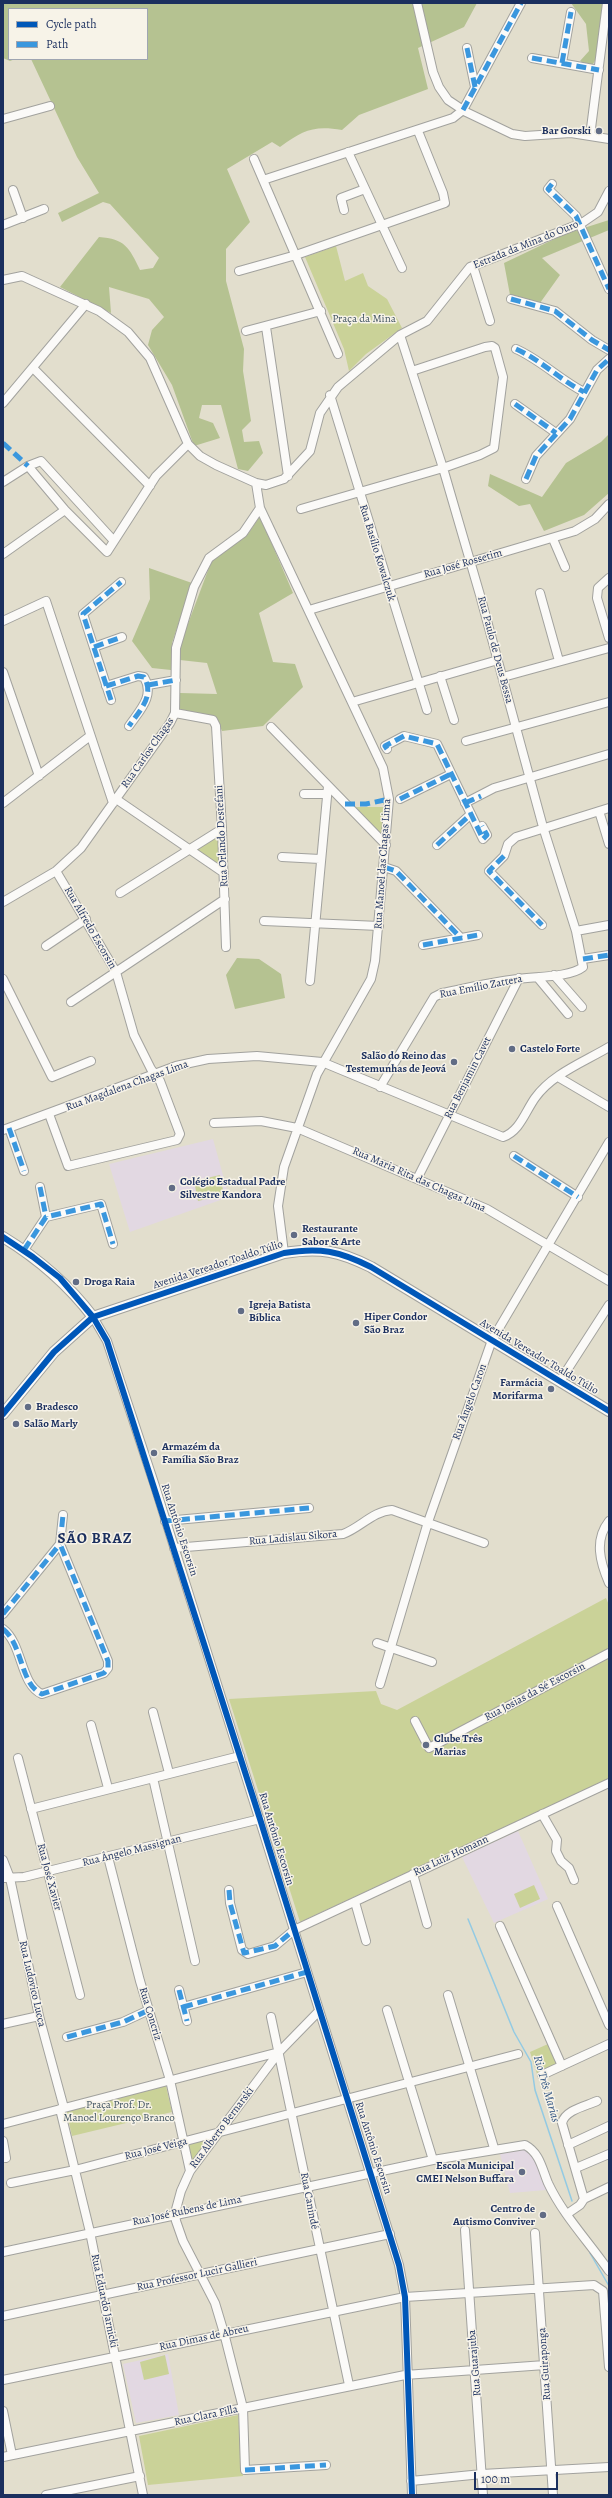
<!DOCTYPE html>
<html>
<head>
<meta charset="utf-8">
<style>
	body { margin:0 }
	#map { position:relative; width:612px; height:2498px; overflow:hidden; background:#e2decd; font-family:Alegreya,serif }
	canvas { display:block }
	.frame { position:absolute; inset:0; border:4px solid #1b2f5e; pointer-events:none }
	.legend { position:absolute; left:8px; top:8px; width:140px; height:52px; box-sizing:border-box; background:#f7f3e8; border:1px solid #9fa5b1; margin:0; padding:5px 7px; list-style:none; font-size:12px; color:#1b2f5e }
	.legend li { display:flex; align-items:center; gap:8px; height:20px }
	.legend b { width:20px; border:1px solid #9fa5b1 }
	.scale { position:absolute; left:474px; top:2472px; width:84px; height:18px; box-sizing:border-box; border:2px solid #1b2f5e; border-top:0; padding-left:5px; font-size:12px; line-height:14px; white-space:nowrap; color:#1b2f5e; -webkit-text-stroke:3px #f7f3e8; paint-order:stroke }
</style>
</head>
<body>
<div id="map">
<canvas width="612" height="2498"></canvas>
<div class="frame"></div>
<ul class="legend">
<li><b style="height:5px;background:#0057b8"></b>Cycle path</li>
<li><b style="height:5px;background:#3a97de"></b>Path</li>
</ul>
<div class="scale">100 m</div>
</div>
<script>
const context = document.querySelector('canvas').getContext('2d');
context.lineJoin = 'round';
function fillPath(path, color) {
  context.fillStyle = color;
  context.fill(path, 'evenodd');
}
function stroke(path, color, width, dash) {
  context.strokeStyle = color;
  context.lineWidth = width;
  context.lineCap = dash ? 'butt' : 'round';
  context.setLineDash(dash || []);
  context.stroke(path);
}
function drawText(font, color, halo, rows, align = 'center') {
  context.font = font + ' Alegreya,serif';
  context.lineWidth = 3;
  context.setLineDash([]);
  context.textBaseline = 'middle';
  context.strokeStyle = halo;
  context.fillStyle = color;
  for (const [text, x, y, turn = 0] of rows) {
    context.save();
    context.translate(x, y);
    context.rotate((+turn || 0) * Math.PI / 180);
    context.textAlign = isNaN(turn) ? turn : align;
    if (halo) context.strokeText(text, 0, 0);
    context.fillText(text, 0, 0);
    context.restore();
  }
}
fillPath(new Path2D(`
	M213,1139L229,1197L130,1232L109,1164Z
	M518,1831L548,1899L494,1923L462,1857Z
	M526,2148L532,2151L547,2190L510,2193L500,2154Z
	M168,2354L179,2415L136,2423L123,2364Z`), '#e2d8e2');
fillPath(new Path2D(`
	M336,246L345,281L363,273L368,286L387,299L402,328L366,354L349,371L344,349L305,257Z
	M352,807H386L384,838Z
	M220,834V867L194,849Z
	M220,1175L224,1195L198,1201L194,1181Z
	M606,1598L609,1605V1779L300,1922L229,1699L376,1691L381,1704L397,1710Z
	M534,1885L540,1899L520,1908L514,1894Z
	M548,2044L557,2064L537,2074L530,2052Z
	M166,2086L172,2112L72,2136L66,2110Z
	M212,2138L191,2163L187,2144Z
	M165,2355L169,2374L144,2380L140,2362Z
	M238,2415L243,2476L148,2485L139,2436Z`), '#cad298');
fillPath(new Path2D(`
	M3,3H477L464,27L418,48L428,89L359,115L342,130C314,125 303,130 280,147L272,142L227,169L250,222L226,249V281L244,349L243,371L251,421L242,430L244,442L259,441L263,453L248,471L238,469L221,405H202L199,418L213,423L220,438L194,446L172,385L148,345L152,330L164,317L149,299L109,287L111,313L60,287L99,237C125,239 129,247 140,270L153,268L159,258L110,204L103,202L62,222L58,213L99,193L77,157L31,59H147V9H9V59H15L10,61L3,58Z
	M571,3H603L598,56L591,67L580,61L589,51L586,24Z
	M609,220V230L542,258L560,275L540,303L510,295L504,263L565,234Z
	M609,434V493L584,515L544,531L530,504L519,506L488,486L490,474L542,497L566,463L601,442Z
	M260,516L293,593L259,613L273,662L295,664L303,687L263,726L222,731L216,718L179,711L180,693L217,694L207,663L180,660V645L213,557L248,534Z
	M149,568L192,583L172,643L171,670L152,668L132,641L150,599Z
	M237,958L259,959L281,974L285,998L235,1009L226,975Z`), '#b5c291');
stroke(new Path2D(`
	M468,1919L514,2032L531,2062L535,2090L572,2201
	M590,2253L609,2286`), '#93cae3', 1.5);
const minor = new Path2D(`
	M417,3L433,72L439,87L448,100L466,112L512,134L525,136L571,133L609,139
	M467,48L475,87
	M532,58L599,70
	M562,63L571,12
	M3,119L50,106
	M590,136L607,3
	M348,152L402,268
	M254,159L338,354
	M263,180L453,118L463,110L521,3
	M552,184L548,189L576,216L609,289
	M13,190L23,218
	M344,210L341,198L365,189
	M3,225L44,209
	M473,266L490,321
	M239,271L296,255L445,203L443,193L418,131
	M3,280L22,276L99,311L128,332L150,358L188,444L200,456L216,465L256,483L266,485L284,479L310,451L320,413L338,387L400,335L427,321L470,267L582,223L598,212L609,191
	M511,299L555,311L592,340L609,350
	M266,327L288,476
	M246,331L321,311
	M516,349C541,360 560,380 584,392
	M34,369L150,486
	M330,395L427,710
	M3,403L86,304
	M515,404L556,433
	M28,466L65,510L107,552L156,476L188,444
	M526,479L536,456L570,419L597,370L609,359
	M3,482L28,466L41,461L114,541
	M256,483L260,508L383,768L389,799L375,961L371,979L317,1074L284,1167L278,1206L284,1253
	M301,509L443,468L480,455L494,448L503,377L495,348L492,346L485,347L412,371
	M553,539L565,567
	M3,554L65,510
	M609,578L598,588L597,598L609,638
	M540,593L559,661
	M309,610L575,531L595,519L609,504
	M3,621L46,601L113,803
	M94,647L122,637
	M3,672L39,776
	M440,676L454,720
	M503,677L609,648
	M148,685L176,680
	M106,686L138,676L144,677C155,696 140,710 129,726
	M111,700L83,614L121,582
	M352,702L498,660
	M175,713L213,720L216,726L222,829L226,947
	M271,727L386,845
	M466,741L609,702
	M387,749L385,746L404,736L437,744L483,839L487,835L482,826
	M304,794H326
	M116,799L224,873
	M400,799L451,774
	M3,803L90,736
	M465,803L494,788L609,754
	M599,811L609,844
	M437,845L471,814
	M282,857L320,859
	M384,867L396,871L461,938
	M120,893L222,829
	M3,902L56,871L81,848L170,723L175,713L176,648L194,587L209,558L243,533L260,508
	M264,921L379,926
	M542,925L489,871L504,856L508,844L516,837L609,808
	M576,931L609,925
	M423,945L478,935
	M46,946L86,919
	M583,959L609,955
	M554,975L582,1007
	M538,978L568,1014
	M3,979L52,1077L91,1061
	M310,981L328,786
	M71,1002L225,899
	M558,1077L609,1107
	M380,1087L434,997L442,993C467,988 492,982 517,979C535,976 569,978 583,967L576,931L543,827L480,595L443,468L400,335
	M49,1114L68,1166L177,1140L180,1134L160,1081L151,1069L134,1035L116,972L56,871
	M214,1123L261,1121L297,1128L487,1209L609,1281
	M9,1128L24,1171
	M3,1130L176,1066L208,1059L257,1056L322,1062L503,1137C520,1131 525,1112 535,1098C552,1074 584,1062 609,1047
	M514,1156L578,1197
	M417,1179L519,978
	M40,1187L46,1217
	M24,1250L46,1217L101,1204L113,1244
	M93,1317L107,1341L155,1486L399,2265L405,2297L412,2495
	M560,1381L609,1305
	M165,1521L309,1508
	M609,1521C594,1540 600,1562 609,1583
	M174,1548L343,1534C360,1528 373,1511 392,1510L484,1543
	M3,1614L60,1544
	M3,1629C23,1644 20,1685 42,1694L104,1673L108,1668V1661L60,1544L63,1515
	M377,1643L432,1662
	M380,1684L428,1522L492,1340L609,1142
	M153,1712L169,1773
	M415,1721L429,1748L609,1653
	M91,1725L108,1788
	M18,1758L80,1995
	M153,1778L195,1961
	M31,1809L240,1756
	M542,1814L557,1840L556,1851L561,1861L569,1868L574,1880
	M108,1857L140,1981L170,2080L190,2171
	M3,1860L10,1878L39,2016L64,2108
	M413,1874L427,1924
	M3,1878L24,1877L260,1819
	M229,1890L230,1903L242,1950L248,1954L275,1946L294,1930L609,1783
	M355,1902L366,1941
	M557,1906L609,2025
	M500,1926L562,2066
	M179,1990L187,2021
	M448,1995L494,2148
	M183,2007L307,1972
	M387,2010L433,2160
	M319,2011L279,2052L190,2171L181,2191L175,2213L176,2221L183,2241L215,2303L224,2333L243,2408L245,2470L326,2465
	M271,2017L349,2385
	M3,2024L39,2016
	M67,2037L123,2022L149,2010
	M542,2075L609,2044
	M60,2109L90,2232L143,2495
	M3,2124L279,2052
	M3,2141L6,2158
	M568,2145L609,2126
	M576,2168L609,2154
	M11,2183L75,2170L518,2054
	M584,2199L609,2187
	M567,2214L580,2205L584,2199L562,2123C565,2110 586,2106 597,2101
	M465,2230L483,2495
	M535,2233L553,2495
	M3,2252L433,2160L525,2145C540,2153 542,2169 548,2183C563,2215 589,2242 609,2271
	M3,2316L390,2234
	M3,2380L405,2297L594,2285L603,2291L609,2367
	M3,2411L12,2455
	M3,2457L405,2375L545,2365
	M411,2481L482,2474L609,2467
	M46,2495L140,2476`);
const major = new Path2D(`
	M3,1237C39,1259 68,1284 93,1317
	M3,1414L54,1352L93,1317L284,1253C320,1247 339,1251 371,1267L609,1411`);
stroke(minor, '#a2a29e', 10);
stroke(major, '#a2a29e', 12);
stroke(minor, '#fbfaf8', 8);
stroke(major, '#fbfaf8', 10);
stroke(new Path2D(`
	M467,48L475,87
	M532,58L599,70
	M562,63L571,12
	M463,110L521,3
	M552,184L548,189L576,216L609,289
	M511,299L555,311L592,340L609,350
	M516,349C541,360 560,380 584,392
	M515,404L556,433
	M3,443L28,466
	M526,479L536,456L570,419L597,370L609,359
	M94,647L122,637
	M148,685L176,680
	M106,686L138,676L144,677C155,696 140,710 129,726
	M111,700L83,614L121,582
	M387,749L385,746L404,736L437,744L483,839L487,835L482,826
	M400,799L451,774
	M465,803L481,796
	M345,804H366L389,799
	M437,845L471,814
	M504,856L489,871L542,925
	M384,867L396,871L461,938
	M423,945L478,935
	M583,959L609,955
	M9,1128L24,1171
	M514,1156L578,1197
	M40,1187L46,1217
	M24,1250L46,1217L101,1204L113,1244
	M165,1521L309,1508
	M3,1614L60,1544
	M3,1629C23,1644 20,1685 42,1694L104,1673L108,1668V1661L60,1544L63,1515
	M229,1890L230,1903L244,1953L275,1946L294,1930
	M179,1990L187,2021
	M183,2007L307,1972
	M67,2037L123,2022L149,2010
	M245,2470L326,2465`), '#3a97de', 5, [10, 5]);
stroke(new Path2D(`
	M3,1237L33,1257L60,1278L93,1317L107,1341L260,1819L399,2265L405,2297L412,2495
	M3,1414L54,1352L93,1317L284,1253C320,1247 339,1251 371,1267L609,1411`), '#0057b8', 6);
for (const [x, y, r, color] of [
	[599,131,4,"#616c85"],
	[512,1049,4,"#616c85"],
	[454,1062,4,"#616c85"],
	[172,1188,4,"#616c85"],
	[294,1235,4,"#616c85"],
	[76,1282,4,"#616c85"],
	[241,1311,4,"#616c85"],
	[356,1323,4,"#616c85"],
	[551,1389,4,"#616c85"],
	[28,1407,4,"#616c85"],
	[16,1424,4,"#616c85"],
	[154,1453,4,"#616c85"],
	[426,1745,4,"#616c85"],
	[522,2172,4,"#616c85"],
	[543,2215,4,"#616c85"]
]) {
  const dot = new Path2D();
  dot.arc(x, y, r, 0, 2 * Math.PI);
  context.fillStyle = color;
  context.fill(dot);
  stroke(dot, '#f7f3e8', 1.5);
}
drawText('bold 11px', '#1b2f5e', '#f7f3e8', [
	["Bar Gorski",591,131,"right"],
	["Castelo Forte",520,1049],
	["Salão do Reino das",446,1056,"right"],
	["Testemunhas de Jeová",446,1069,"right"],
	["Colégio Estadual Padre",180,1182],
	["Silvestre Kandora",180,1195],
	["Restaurante",302,1229],
	["Sabor & Arte",302,1242],
	["Droga Raia",84,1282],
	["Igreja Batista",249,1305],
	["Bíblica",249,1318],
	["Hiper Condor",364,1317],
	["São Braz",364,1330],
	["Farmácia",543,1383,"right"],
	["Morifarma",543,1396,"right"],
	["Bradesco",36,1407],
	["Salão Marly",24,1424],
	["Armazém da",162,1447],
	["Família São Braz",162,1460],
	["Clube Três",434,1739],
	["Marias",434,1752],
	["Escola Municipal",514,2166,"right"],
	["CMEI Nelson Buffara",514,2179,"right"],
	["Centro de",535,2209,"right"],
	["Autismo Conviver",535,2222,"right"]
], 'left');
drawText('11px', '#1b2f5e', '#f7f3e8', [
	["Estrada da Mina do Ouro",526,245,-22],
	["Rua Basílio Kowalczuk",377,553,73],
	["Rua José Rossetim",463,564,-16],
	["Rua Paulo de Deus Bessa",495,650,75],
	["Rua Carlos Chagas",148,753,-55],
	["Rua Orlando Destefani",222,836,-93],
	["Rua Manoel das Chagas Lima",383,864,-86],
	["Rua Alfredo Escorsin",90,928,60],
	["Rua Emílio Zattera",481,987,-11],
	["Rua Benjamin Cavet",468,1078,-63],
	["Rua Magdalena Chagas Lima",127,1086,-20],
	["Rua Maria Rita das Chagas Lima",419,1180,24],
	["Avenida Vereador Toaldo Túlio",218,1265,-18],
	["Avenida Vereador Toaldo Túlio",539,1357,31],
	["Rua Ângelo Caron",470,1402,-70],
	["Rua Antônio Escorsin",179,1530,72],
	["Rua Ladislau Sikora",293,1538,-5],
	["Rua Josias da Sé Escorsin",535,1692,-28],
	["Rua Antônio Escorsin",276,1839,73],
	["Rua Ângelo Massignan",132,1851,-14],
	["Rua Luiz Homann",451,1856,-25],
	["Rua José Xavier",49,1877,75],
	["Rua Ludovico Lucca",32,1984,77],
	["Rua Concriz",150,2014,73],
	["Rua Alberto Bernarski",222,2128,-53],
	["Rua Antônio Escorsin",373,2148,72],
	["Rua José Veiga",156,2149,-14],
	["Rua Canindé",309,2201,79],
	["Rua José Rubens de Lima",187,2211,-12],
	["Rua Professor Lucir Gallieri",197,2275,-12],
	["Rua Eduardo Jarnicki",104,2301,78],
	["Rua Dimas de Abreu",204,2338,-12],
	["Rua Guarajuba",475,2363,-95],
	["Rua Guiraponga",545,2364,-94],
	["Rua Clara Filla",206,2416,-12]
]);
drawText('11px', '#425562', '#f7f3e8', [
	["Praça da Mina",364,319],
	["Praça Prof. Dr.",119,2105],
	["Manoel Lourenço Branco",119,2118]
]);
drawText('italic 12px', '#305482', '#f7f3e8', [
	["Rio Três Marias",546,2089,74]
]);
context.letterSpacing = '1px';
drawText('bold 15px', '#1b2f5e', '#f7f3e8', [
	["SÃO BRAZ",95,1539]
]);
context.letterSpacing = '0px';
</script>
</body>
</html>
